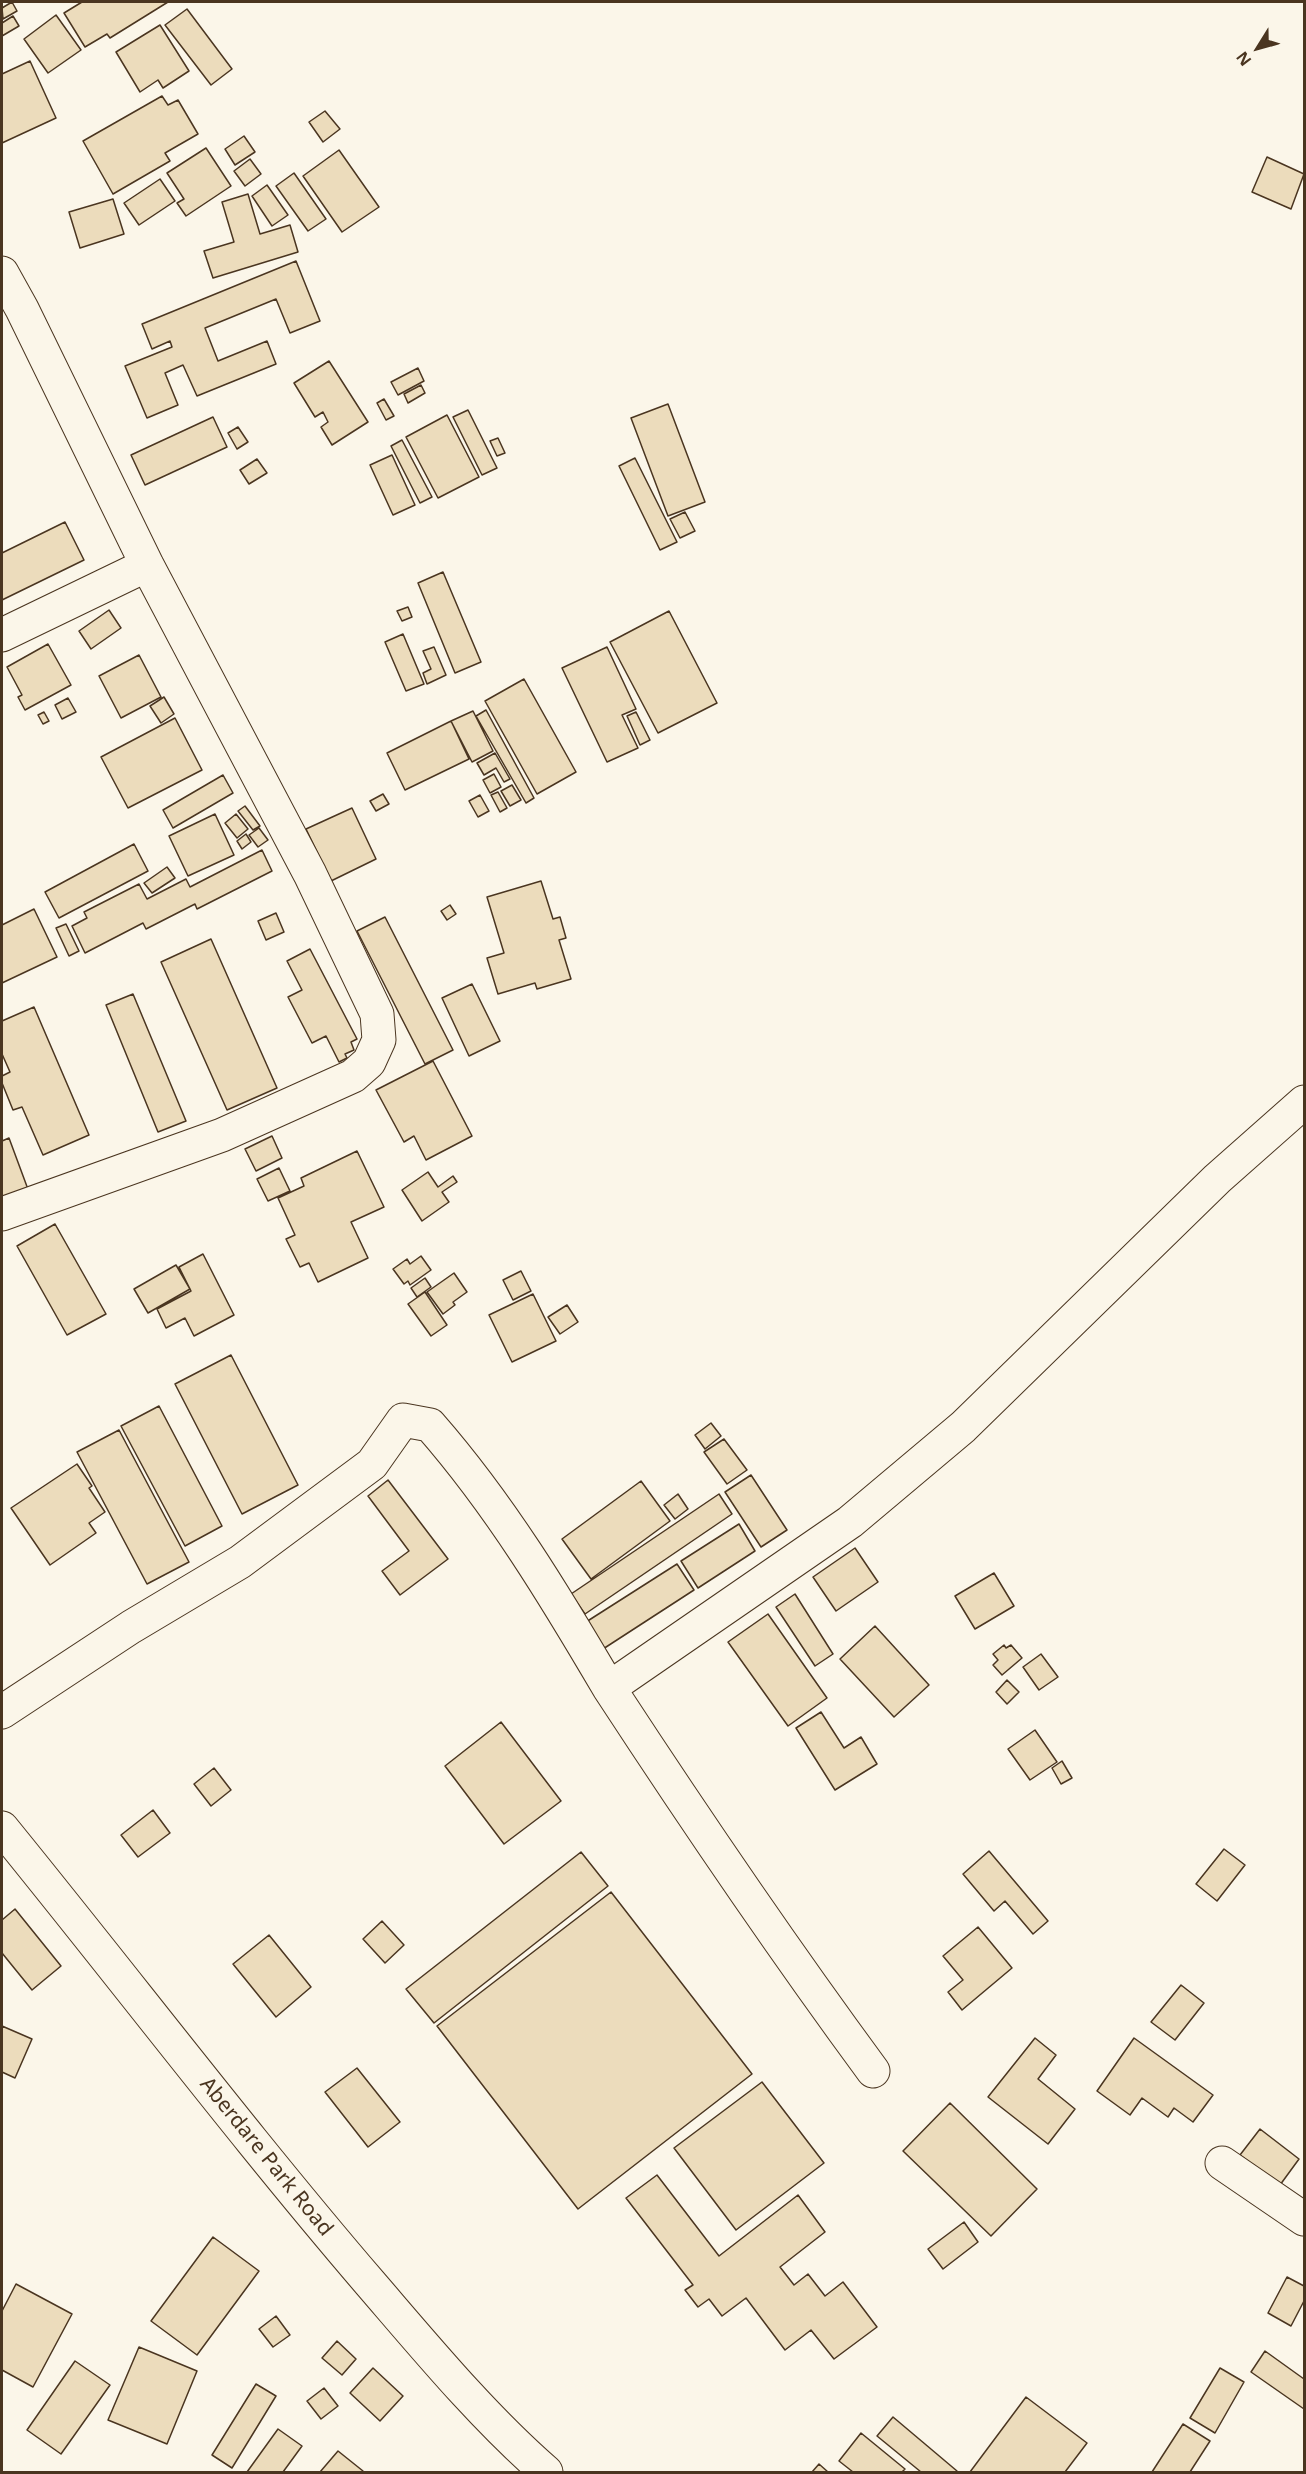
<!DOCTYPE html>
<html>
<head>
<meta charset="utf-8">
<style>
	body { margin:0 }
	#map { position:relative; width:1306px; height:2474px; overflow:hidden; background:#fbf6e9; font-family:"Noto Sans",sans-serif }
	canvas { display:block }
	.frame { position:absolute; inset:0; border:3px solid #4a3520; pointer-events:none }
	.north { position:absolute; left:1228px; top:18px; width:60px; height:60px; -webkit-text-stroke:4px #fbf6e9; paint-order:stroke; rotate:233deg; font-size:16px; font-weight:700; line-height:24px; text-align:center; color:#4a3520 }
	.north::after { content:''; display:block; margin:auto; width:21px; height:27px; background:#4a3520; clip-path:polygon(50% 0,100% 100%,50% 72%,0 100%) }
</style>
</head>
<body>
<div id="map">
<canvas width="1306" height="2474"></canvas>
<div class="frame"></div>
<div class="north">N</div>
</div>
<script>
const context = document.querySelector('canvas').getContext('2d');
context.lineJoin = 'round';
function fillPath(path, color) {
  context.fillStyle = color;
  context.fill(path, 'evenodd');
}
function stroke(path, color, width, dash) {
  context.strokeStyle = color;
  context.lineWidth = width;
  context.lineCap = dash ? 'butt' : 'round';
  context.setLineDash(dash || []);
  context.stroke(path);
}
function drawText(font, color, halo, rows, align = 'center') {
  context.font = font + ' "Noto Sans",sans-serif';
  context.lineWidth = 4.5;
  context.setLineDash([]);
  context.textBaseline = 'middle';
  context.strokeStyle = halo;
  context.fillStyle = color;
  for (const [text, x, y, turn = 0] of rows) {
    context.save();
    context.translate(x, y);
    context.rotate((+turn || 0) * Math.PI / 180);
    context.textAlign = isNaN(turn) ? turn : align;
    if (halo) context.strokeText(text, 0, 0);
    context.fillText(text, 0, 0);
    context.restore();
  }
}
const building = new Path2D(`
	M12,2L17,11L3,19L2,8Z
	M82,2H168L110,38L107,34L85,47L64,13Z
	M187,9L232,69L211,85L165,25Z
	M56,15L81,50L48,73L24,39Z
	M13,16L19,26L2,36V23Z
	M160,25L189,71L163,88L158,80L140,92L116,52Z
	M30,61L56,118L2,143V74Z
	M162,96L168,105L178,100L198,134L165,153L170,161L113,194L83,141Z
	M325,111L340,129L323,142L309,122Z
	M244,136L255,152L235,165L225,149Z
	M206,148L231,186L186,216L177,203L184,199L167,173Z
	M339,150L379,207L342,232L303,176Z
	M1267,157L1304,174L1291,209L1252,192Z
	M250,159L261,174L245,186L234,171Z
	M294,173L326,219L308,231L276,186Z
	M160,179L175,201L139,225L124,203Z
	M267,185L288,215L272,226L252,196Z
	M248,194L260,234L290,225L298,252L213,278L204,251L234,242L222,202Z
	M113,199L124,234L80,248L69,212Z
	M296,261L320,321L290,333L276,299L205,328L218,361L267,341L276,364L197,396L183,365L165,373L178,405L147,418L125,366L172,347L170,341L152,349L142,324Z
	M329,361L368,422L332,445L321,427L328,422L323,412L315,417L294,383Z
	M418,368L424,381L398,395L391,382Z
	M421,385L425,393L408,403L404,394Z
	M384,399L394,416L386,420L377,403Z
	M668,404L705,502L668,516L631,418Z
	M468,410L497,468L482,475L453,417Z
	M447,415L479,477L438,498L406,437Z
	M213,417L227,447L145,485L131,455Z
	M238,427L248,442L237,449L228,433Z
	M498,438L505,453L497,456L490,441Z
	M402,440L432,497L420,503L391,446Z
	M392,455L415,505L393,515L370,465Z
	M635,458L677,542L660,550L619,466Z
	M257,459L267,473L249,484L240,470Z
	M685,512L695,531L680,538L670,519Z
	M65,522L84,560L2,600V553Z
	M443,572L481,662L455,673L418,583Z
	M408,607L412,617L402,621L397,611Z
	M109,610L121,628L91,649L79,631Z
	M669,611L717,703L658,733L610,642Z
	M403,634L424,684L406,691L385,642Z
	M48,644L71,685L25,710L18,697L22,695L7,667Z
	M434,647L446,675L427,684L423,673L431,669L423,651Z
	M607,647L636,709L622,715L638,748L607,762L562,668Z
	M139,655L161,697L121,718L99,676Z
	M524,679L576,772L537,794L485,701Z
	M164,697L174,714L161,723L150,706Z
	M68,698L76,712L62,719L55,705Z
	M486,710L534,798L526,803L476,716Z
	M473,711L493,751L472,762L451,721Z
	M44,712L49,721L43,724L38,715Z
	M636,712L650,740L640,745L627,716Z
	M175,718L202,770L128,808L101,757Z
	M451,721L469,759L405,790L387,753Z
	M495,753L510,779L504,782L496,768L484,775L477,763Z
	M494,774L501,787L490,793L483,780Z
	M223,775L233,793L173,828L163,810Z
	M512,785L521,800L510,806L501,791Z
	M498,792L507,808L500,812L491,795Z
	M383,794L389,804L376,811L370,801Z
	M480,795L489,811L478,817L469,801Z
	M245,806L260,826L253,830L238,811Z
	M352,808L376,859L331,881L306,829Z
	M215,814L234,855L188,876L169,836Z
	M236,814L248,829L237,838L225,823Z
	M259,828L268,840L258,847L249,835Z
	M246,834L251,842L242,849L237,841Z
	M134,844L148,871L59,918L45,892Z
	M262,850L272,871L197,909L195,904L146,929L143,923L85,953L72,926L87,918L84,912L139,884L147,899L186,879L190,887Z
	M167,867L175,878L152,893L144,883Z
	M541,881L553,919L560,917L566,938L559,940L571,979L537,989L535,983L498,994L487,958L504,953L487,897Z
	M450,905L456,914L447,920L441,911Z
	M34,909L57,957L2,983V925Z
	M276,913L284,932L266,940L258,921Z
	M385,917L453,1050L425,1064L357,931Z
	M66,924L79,951L69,956L56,928Z
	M211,939L277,1088L227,1110L161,962Z
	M310,949L357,1039L351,1042L354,1050L345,1054L347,1058L339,1062L326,1036L312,1043L288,997L302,990L287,961Z
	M472,984L500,1041L469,1056L442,998Z
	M133,994L186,1121L158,1132L106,1005Z
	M34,1007L89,1135L43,1155L22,1107L13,1110L2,1083V1076L10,1072L2,1054V1021Z
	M433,1061L472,1136L426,1160L414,1136L404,1142L376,1090Z
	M272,1136L282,1158L256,1171L245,1149Z
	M9,1138L29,1192L2,1202V1141Z
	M357,1151L384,1207L351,1222L368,1258L318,1282L309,1263L300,1267L286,1239L295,1235L278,1198L304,1186L301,1178Z
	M279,1168L290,1191L268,1201L257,1179Z
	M428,1172L438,1187L453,1176L457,1182L442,1192L449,1202L422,1221L402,1190Z
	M55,1224L106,1314L67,1335L17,1246Z
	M203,1254L234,1315L194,1336L185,1318L166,1328L157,1309L191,1291L179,1267Z
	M421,1256L431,1270L410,1285L408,1281L404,1284L393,1269L407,1259L410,1264Z
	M176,1265L190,1289L148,1313L134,1289Z
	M521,1271L531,1291L513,1300L503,1280Z
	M454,1273L467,1292L453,1302L455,1305L443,1314L427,1292Z
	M425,1278L431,1287L417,1297L411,1288Z
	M425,1292L447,1325L431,1336L408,1304Z
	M533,1294L556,1341L512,1362L489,1315Z
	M567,1305L578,1322L560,1334L548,1317Z
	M231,1355L298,1485L242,1514L175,1384Z
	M159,1406L222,1526L185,1546L121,1426Z
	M711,1423L721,1436L705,1449L695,1435Z
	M119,1430L189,1562L147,1584L77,1452Z
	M724,1439L747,1470L727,1484L704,1452Z
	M77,1464L92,1486L89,1488L105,1512L89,1523L96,1533L50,1565L11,1508Z
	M751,1475L787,1530L761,1547L725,1492Z
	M388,1480L448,1559L400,1595L382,1571L409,1551L368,1496Z
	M641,1481L670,1521L591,1579L562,1539Z
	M678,1494L688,1509L675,1519L664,1505Z
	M719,1494L732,1514L585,1614L571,1594Z
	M739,1524L755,1551L698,1588L681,1561Z
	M855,1548L878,1582L836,1611L813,1577Z
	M677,1564L694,1590L603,1649L586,1622Z
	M994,1573L1014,1606L975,1629L955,1596Z
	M795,1594L833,1654L815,1666L776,1607Z
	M768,1614L827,1698L788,1726L728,1642Z
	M875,1626L929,1685L894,1717L840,1659Z
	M1004,1645L1006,1648L1011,1645L1022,1658L1002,1675L993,1665L998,1660L993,1654Z
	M1041,1654L1058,1677L1039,1690L1023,1667Z
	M1007,1680L1019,1692L1007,1704L996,1692Z
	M821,1712L844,1748L861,1737L877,1764L835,1790L796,1728Z
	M501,1722L561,1801L504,1844L445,1766Z
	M1035,1730L1057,1762L1030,1780L1008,1749Z
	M1062,1761L1072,1778L1061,1784L1052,1768Z
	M214,1768L231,1790L211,1806L194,1784Z
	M153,1810L170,1833L138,1857L121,1835Z
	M1224,1849L1245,1865L1217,1901L1196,1884Z
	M989,1851L1048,1921L1033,1934L1005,1901L994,1911L963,1874Z
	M581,1852L608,1886L434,2023L406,1989Z
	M611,1892L752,2074L578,2209L437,2026Z
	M15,1909L61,1966L32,1990L2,1953V1920Z
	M382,1921L404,1945L385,1963L363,1939Z
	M978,1927L1012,1968L962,2010L948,1992L963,1980L943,1956Z
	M269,1935L311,1987L276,2017L233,1964Z
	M1181,1985L1204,2003L1175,2040L1151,2022Z
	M2,2026L32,2039L15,2078L2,2072Z
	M1035,2038L1056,2055L1038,2079L1075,2109L1048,2144L988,2097Z
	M1134,2038L1213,2095L1193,2122L1174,2108L1168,2117L1142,2098L1130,2115L1097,2091Z
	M357,2068L400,2122L368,2147L325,2092Z
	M762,2082L824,2163L736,2230L674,2148Z
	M950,2103L1037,2189L991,2236L903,2151Z
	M1260,2129L1299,2159L1280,2185L1240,2155Z
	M657,2175L719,2256L798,2195L825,2232L780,2267L794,2285L808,2274L825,2296L843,2282L877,2327L834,2359L811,2330L785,2350L746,2298L722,2316L709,2299L698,2307L685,2290L693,2285L626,2198Z
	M964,2222L978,2242L943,2269L928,2249Z
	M213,2237L259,2271L197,2355L151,2321Z
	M1287,2277L1304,2286V2301L1291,2326L1268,2313Z
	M16,2284L72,2314L33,2387L2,2370V2311Z
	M276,2316L290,2335L273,2347L259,2329Z
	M337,2341L356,2359L342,2375L322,2358Z
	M139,2347L197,2371L167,2444L108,2420Z
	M1265,2351L1304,2379V2409L1251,2372Z
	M75,2361L110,2385L61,2454L27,2430Z
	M373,2368L403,2396L380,2421L350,2393Z
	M1220,2368L1244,2382L1215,2433L1190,2418Z
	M256,2384L276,2396L232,2468L212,2455Z
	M324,2388L338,2406L321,2419L307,2401Z
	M1026,2397L1087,2443L1065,2472H970Z
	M893,2417L957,2471L956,2472H921L877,2436Z
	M1183,2424L1210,2441L1190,2472H1152Z
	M278,2429L302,2446L283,2472H247Z
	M861,2433L905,2469L902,2472H853L839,2461Z
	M338,2451L363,2471L361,2472H320Z
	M819,2464L828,2472H812Z`);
fillPath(building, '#ecdcbc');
stroke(building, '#4a3520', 1.5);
const street = new Path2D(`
	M2,273L22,309L147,565L310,874L377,1014L379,1040L369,1062L353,1076L222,1135L2,1214
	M2,635L147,565
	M609,1688C694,1818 781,1946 873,2071
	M2,1712L131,1627L240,1562L372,1464L403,1420L430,1425C500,1505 555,1596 609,1688L850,1522L963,1427L1217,1179L1304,1102
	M1222,2163L1304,2219`);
const secondary = new Path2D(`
	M2,1828C125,1979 243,2135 370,2283C426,2348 482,2416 546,2472`);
stroke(street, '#4a3520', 35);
stroke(secondary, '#4a3520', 35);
stroke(street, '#fbf6e9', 33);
stroke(secondary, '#fbf6e9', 33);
drawText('21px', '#4a3520', '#fbf6e9', [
	["Aberdare Park Road",266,2157,51]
]);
</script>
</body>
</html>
